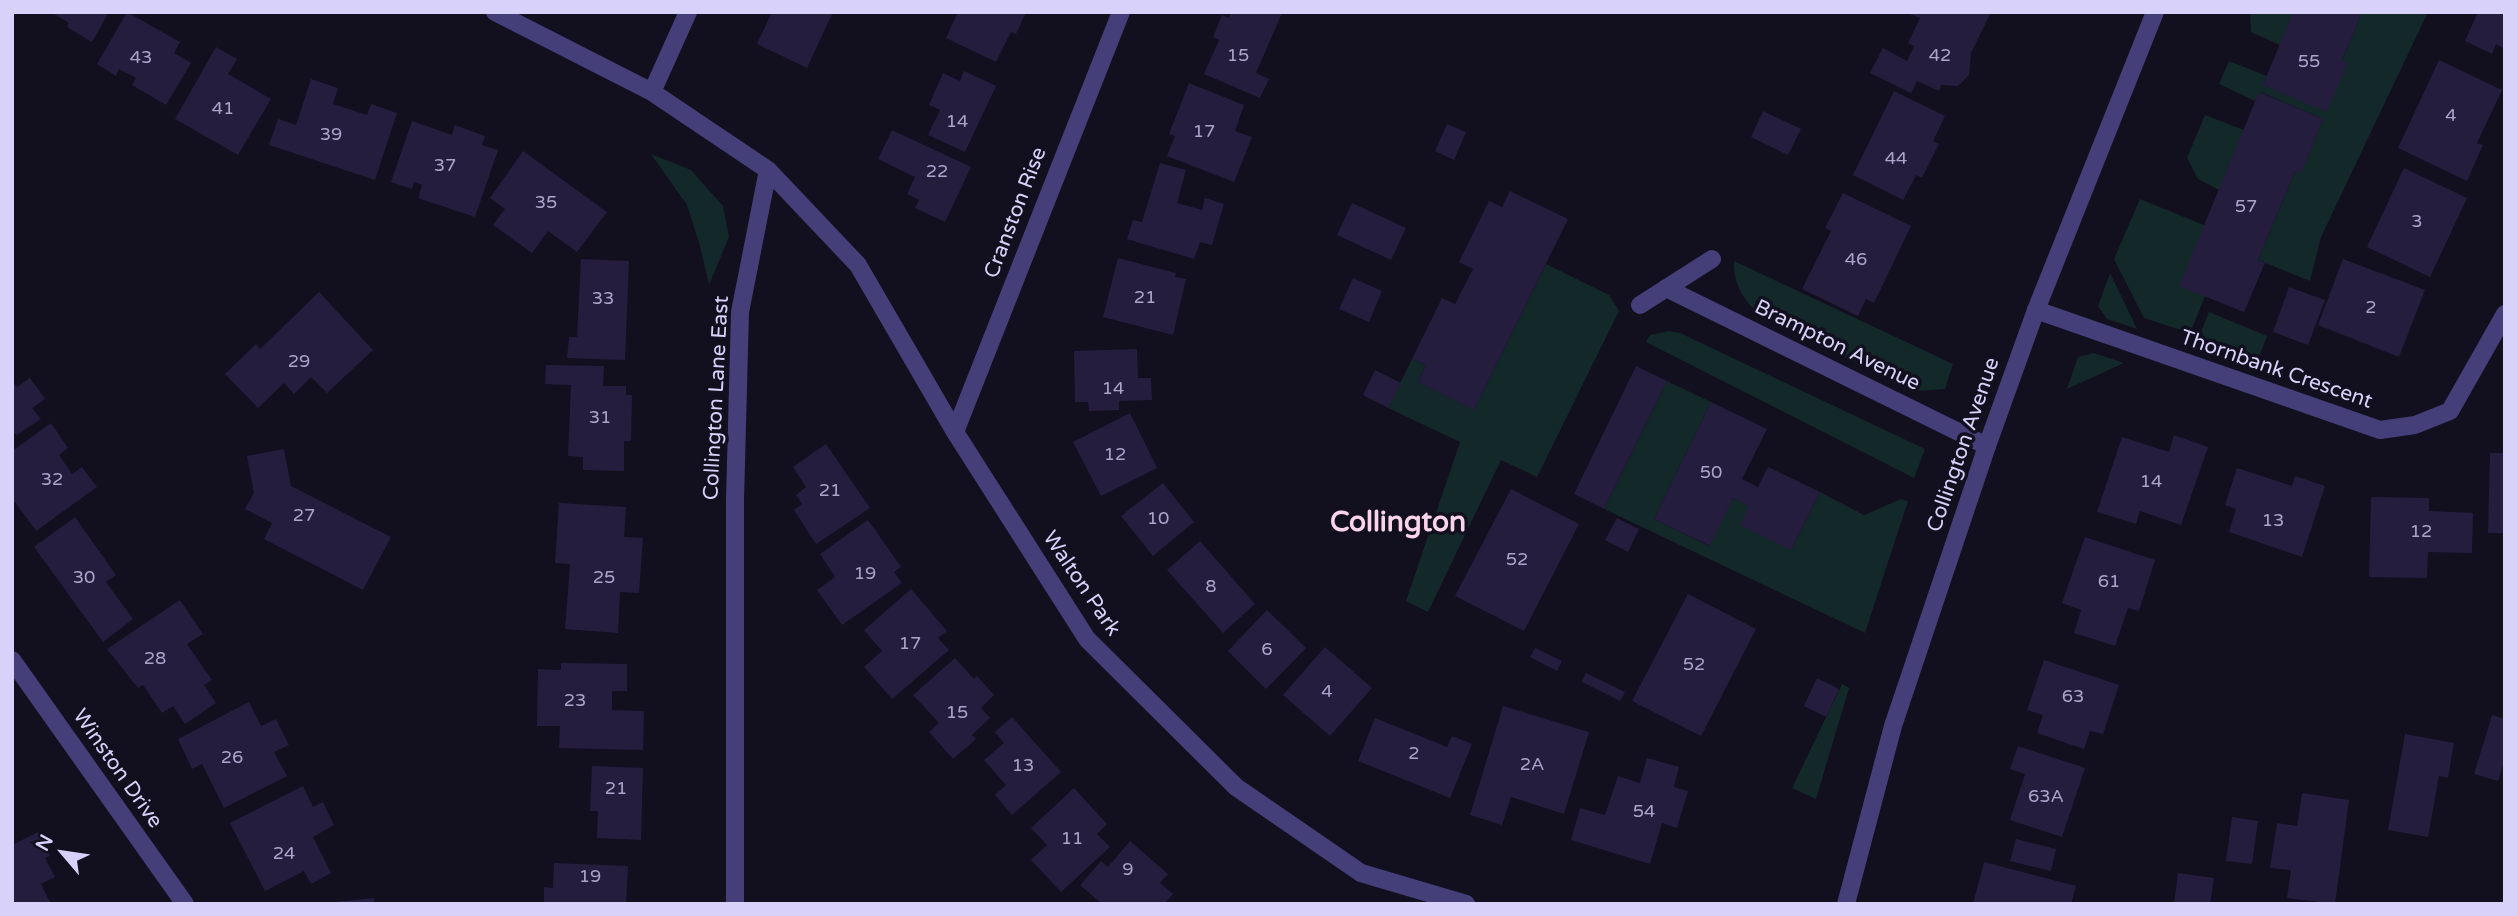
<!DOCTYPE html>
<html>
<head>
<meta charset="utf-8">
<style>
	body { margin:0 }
	#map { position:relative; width:2517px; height:916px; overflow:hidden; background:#120f1f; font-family:"Varela Round",sans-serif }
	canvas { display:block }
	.frame { position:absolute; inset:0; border:14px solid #d8d2fa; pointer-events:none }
	.north { position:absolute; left:28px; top:818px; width:70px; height:70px; -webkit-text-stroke:5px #120f1f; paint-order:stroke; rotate:299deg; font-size:19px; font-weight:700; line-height:28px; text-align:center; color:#d8d2fa }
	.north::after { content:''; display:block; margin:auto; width:24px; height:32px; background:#d8d2fa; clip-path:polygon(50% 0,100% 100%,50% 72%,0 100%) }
</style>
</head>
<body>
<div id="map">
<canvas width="2517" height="916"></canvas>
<div class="frame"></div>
<div class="north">N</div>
</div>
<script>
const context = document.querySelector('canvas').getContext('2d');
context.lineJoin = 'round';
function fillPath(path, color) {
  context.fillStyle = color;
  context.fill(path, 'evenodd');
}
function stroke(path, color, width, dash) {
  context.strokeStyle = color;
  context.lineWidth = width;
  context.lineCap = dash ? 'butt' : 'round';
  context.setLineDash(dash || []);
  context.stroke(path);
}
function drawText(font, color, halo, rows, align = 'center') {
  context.font = font + ' "Varela Round",sans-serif';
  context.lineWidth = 7;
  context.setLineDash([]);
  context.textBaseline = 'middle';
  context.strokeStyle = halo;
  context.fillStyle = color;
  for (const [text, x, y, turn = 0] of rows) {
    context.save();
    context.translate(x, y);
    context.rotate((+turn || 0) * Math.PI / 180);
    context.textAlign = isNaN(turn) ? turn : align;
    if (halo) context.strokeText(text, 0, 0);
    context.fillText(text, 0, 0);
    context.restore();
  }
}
fillPath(new Path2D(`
	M2250,12H2293L2280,45L2251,32Z
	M2362,12H2428L2321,237L2310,281L2258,260L2295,171L2301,173L2323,119L2260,92L2255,101L2219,84L2229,61L2267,76L2263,85L2342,61Z
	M2205,115L2244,130L2219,190L2198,179L2187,158Z
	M651,154L691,170L723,206L729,237L709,285L700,246L687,205Z
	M2140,199L2204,225L2205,296L2190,333L2144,318L2114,259Z
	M1734,261L1953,364L1945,389L1917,391L1763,318C1745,302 1733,286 1734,261Z
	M1546,264L1609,295L1619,311L1537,477L1501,460L1428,612L1406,601L1460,442L1388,408L1412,359L1426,365L1418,382L1474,410Z
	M2110,273L2137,329L2107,319L2098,306Z
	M2209,312L2267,336L2259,357L2199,337Z
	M1669,331L1680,333L1925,449L1914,478L1646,342L1650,335Z
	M2094,353L2124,363L2067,389L2078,357Z
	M1667,381L1711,402L1654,519L1709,546L1733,498L1749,506L1791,550L1820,492L1864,515L1901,499L1908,501L1865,633L1604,509Z
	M1842,684L1849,688L1816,799L1792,788Z`), '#132828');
fillPath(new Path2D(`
	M51,12H109L92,42L67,27L69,23Z
	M127,12L180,42L174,53L191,63L166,105L132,85L136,78L119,69L116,76L97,64Z
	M772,12H833L807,68L757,44Z
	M958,12H1026L1016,34L1011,32L996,62L946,38Z
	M1231,12L1282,13L1256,73L1269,79L1260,98L1204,74L1219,40L1213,37L1222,15L1229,18Z
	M1904,12H1991L1971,53L1969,75L1958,86L1941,85L1939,91L1917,81L1911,93L1870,73L1883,48L1907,61L1914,46L1908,43L1920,18Z
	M2293,12H2362L2342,61L2348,63L2327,112L2263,85Z
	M2478,12H2505V49L2496,44L2492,54L2465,41Z
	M216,47L237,59L228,74L271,99L238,155L175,119Z
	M2439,60L2502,90L2477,143L2483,145L2467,181L2398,148Z
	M964,71L996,86L965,152L928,135L940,110L929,105L943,73L960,81Z
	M311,79L338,88L333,104L367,115L371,104L397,113L375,180L269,145L278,119L296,125Z
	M1189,83L1244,105L1235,131L1252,137L1234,182L1167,156L1175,136L1169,134Z
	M1894,91L1945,116L1933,141L1939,144L1922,178L1916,175L1903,200L1853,175Z
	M2259,92L2323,119L2301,174L2295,171L2258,260L2265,263L2244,312L2179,286Z
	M1763,111L1801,129L1788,155L1751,137Z
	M412,121L452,135L455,125L485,136L482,145L498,150L475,217L418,198L422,185L414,182L412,189L391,182Z
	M1447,124L1466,132L1454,160L1435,151Z
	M892,130L971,167L945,222L915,208L919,200L907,194L915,177L878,159Z
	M523,151L607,212L577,252L548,231L532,253L493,225L505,209L490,198Z
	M1160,163L1186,170L1177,203L1202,210L1205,198L1224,204L1212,245L1200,242L1194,259L1127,239L1133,220L1142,222Z
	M2404,168L2467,198L2430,277L2367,247Z
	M1510,191L1568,219L1474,410L1418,382L1426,365L1412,359L1442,298L1455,304L1473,269L1459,262L1489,201L1502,207Z
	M1843,193L1911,226L1874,303L1866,299L1858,316L1802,289L1831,231L1825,228Z
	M1352,203L1406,228L1391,260L1337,235Z
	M1118,258L1176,273L1175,277L1186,279L1173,335L1103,317Z
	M581,259L629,261L625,360L567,358L569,337H577Z
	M2343,259L2425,290L2399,357L2318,325Z
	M1353,278L1382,291L1369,322L1339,309Z
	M2289,287L2325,300L2308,345L2273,332Z
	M319,292L373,350L327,393L311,377L294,394L284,383L258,408L225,374L256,344L260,349Z
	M1137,349L1138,378H1151L1152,400L1119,401V410L1089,411L1088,402H1075L1074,351Z
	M546,365L604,366L603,386H626V395H632L631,441H624V471L583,470V457L568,456L571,385L545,384Z
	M1636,366L1667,381L1604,509L1574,494Z
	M1375,370L1401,383L1388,408L1363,395Z
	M30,378L45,399L32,408L41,419L17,435L15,433L12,435V380L17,387Z
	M1711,402L1767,429L1742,479L1758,487L1768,467L1820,492L1791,550L1740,525L1749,506L1733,498L1710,546L1654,519Z
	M1130,413L1157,468L1101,496L1073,442Z
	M51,423L68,448L59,455L72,474L82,467L97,487L36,531L15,502L12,504V445L15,449Z
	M2174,435L2208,447L2181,525L2140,511L2136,524L2097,512L2122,437L2169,452Z
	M826,444L870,508L816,544L794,510L802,504L796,495L806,487L793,467Z
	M284,449L291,486L391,537L363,590L264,539L272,523L245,509L254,493L247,456Z
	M2490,453H2505V533H2488Z
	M2237,468L2292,486L2295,476L2325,486L2302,557L2229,532L2236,509L2225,505Z
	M1163,483L1194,522L1153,556L1121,516Z
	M1511,489L1579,524L1524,631L1455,596Z
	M2371,497L2429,498V511L2473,513L2472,553L2428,552L2427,578L2369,577Z
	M559,503L626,507L624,537L643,538L639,593L620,592L618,633L565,629L570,564L555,563Z
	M75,517L116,575L106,582L133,619L103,642L34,547Z
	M1617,518L1639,529L1628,552L1605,540Z
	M868,520L901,567L894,572L902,583L842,625L817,590L835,577L820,554Z
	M2085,537L2155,560L2139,611L2128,608L2115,646L2074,633L2081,610L2062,603Z
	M1200,541L1255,604L1223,633L1167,570Z
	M911,589L947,631L938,638L949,650L892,699L864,667L882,651L864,630Z
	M1688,594L1756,629L1701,736L1632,701Z
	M180,600L203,634L187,644L212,680L204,685L216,703L185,724L173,706L162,713L143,685L138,688L107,649Z
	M1267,610L1306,648L1266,689L1228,651Z
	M1325,647L1372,688L1330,736L1283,695Z
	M1535,648L1562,661L1557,671L1530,657Z
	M955,658L974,679L977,676L994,695L981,708L990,718L972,735L976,739L953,759L929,732L939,723L913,695Z
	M2044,660L2119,685L2103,734L2090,731L2084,749L2037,733L2043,715L2027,710Z
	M561,663L627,664V691H612V710L644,711L643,750L559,748L560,726H537L538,669L561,670Z
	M1586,673L1625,692L1620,701L1582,682Z
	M1817,678L1839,689L1826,717L1804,706Z
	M249,702L261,726L276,719L289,745L274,752L287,776L224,808L202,764L192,769L178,739Z
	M1503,706L1589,732L1564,814L1511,797L1502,825L1470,815Z
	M2492,715L2505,719V759L2498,781L2474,774Z
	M1012,717L1061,772L1012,815L995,795L1006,785L984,760L1004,743L995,732Z
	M1375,718L1447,747L1452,736L1472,744L1450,798L1358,761Z
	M2405,734L2454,743L2448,778L2439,776L2428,837L2388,830Z
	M2018,746L2085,768L2062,837L2010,820L2025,774L2010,769Z
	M1647,758L1679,767L1674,787L1688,791L1677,828L1662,823L1650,864L1571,840L1580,808L1605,815L1618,776L1640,783Z
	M592,766L643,768L641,840L597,838L598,811H590Z
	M303,786L313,807L323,802L334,825L313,837L331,873L311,884L304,871L265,891L230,823Z
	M1074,788L1107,824L1097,834L1110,847L1061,892L1031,860L1047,845L1031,828Z
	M2302,793L2349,800L2335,904L2287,898L2291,870L2270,868L2277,823L2297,826Z
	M2232,817L2258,821L2252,864L2226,861Z
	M38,832L50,856L45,858L55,877L41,884L51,904H12V845Z
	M2016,839L2056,849L2051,871L2010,861Z
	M1130,841L1168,874L1160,883L1173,894L1164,904H1102L1080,885L1101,861L1108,867Z
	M1984,862L2076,886L2071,904H1973Z
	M554,863L628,866L626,904H544V887L553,888Z
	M2178,873L2214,878L2210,904H2174Z
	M374,898V904H335V902Z`), '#251d3e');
stroke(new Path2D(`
	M495,12L652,92L768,170L858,265L955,432L1087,639L1236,787L1361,873L1466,904
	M652,92L688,12
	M1666,288L1987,446
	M1640,305L1712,259
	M2036,310L2380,430L2415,425L2450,411L2505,314
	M955,432L1121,12
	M12,660L185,904
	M735,904V500L740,312L768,170`), '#443f79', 18);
stroke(new Path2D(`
	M1846,904L1893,726L1987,446L2036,310L2155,12`), '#443f79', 18);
drawText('18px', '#aba5cb', null, [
	["15",1238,56],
	["42",1940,56],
	["43",141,58],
	["55",2309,62],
	["41",223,109],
	["4",2451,116],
	["14",957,122],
	["17",1204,132],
	["39",331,135],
	["44",1896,159],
	["37",445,166],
	["22",937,172],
	["35",546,203],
	["57",2246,207],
	["3",2417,222],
	["46",1856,260],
	["21",1145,298],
	["33",603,299],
	["2",2371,308],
	["29",299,362],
	["14",1113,389],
	["31",600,418],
	["12",1115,455],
	["50",1711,473],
	["32",52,480],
	["14",2151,482],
	["21",830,491],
	["27",304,516],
	["10",1158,519],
	["13",2273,521],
	["12",2421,532],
	["52",1517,560],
	["19",865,574],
	["30",84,578],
	["25",604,578],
	["61",2109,582],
	["8",1211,587],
	["17",910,644],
	["6",1267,650],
	["28",155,659],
	["52",1694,665],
	["4",1327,692],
	["63",2073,697],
	["23",575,701],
	["15",957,713],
	["2",1414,754],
	["26",232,758],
	["2A",1532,765],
	["13",1023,766],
	["21",616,789],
	["63A",2046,797],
	["54",1644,812],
	["11",1072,839],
	["24",284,854],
	["9",1128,870],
	["19",590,877]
]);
drawText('21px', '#d8d2fa', '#120f1f', [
	["Cranston Rise",1016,213,-69],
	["Brampton Avenue",1837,346,26],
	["Thornbank Crescent",2276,370,19],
	["Collington Lane East",717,398,-87],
	["Collington Avenue",1964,445,-71],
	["Walton Park",1081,584,56],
	["Winston Drive",117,769,55]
]);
drawText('bold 28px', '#fad4eb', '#120f1f', [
	["Collington",1398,524]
]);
</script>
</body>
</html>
